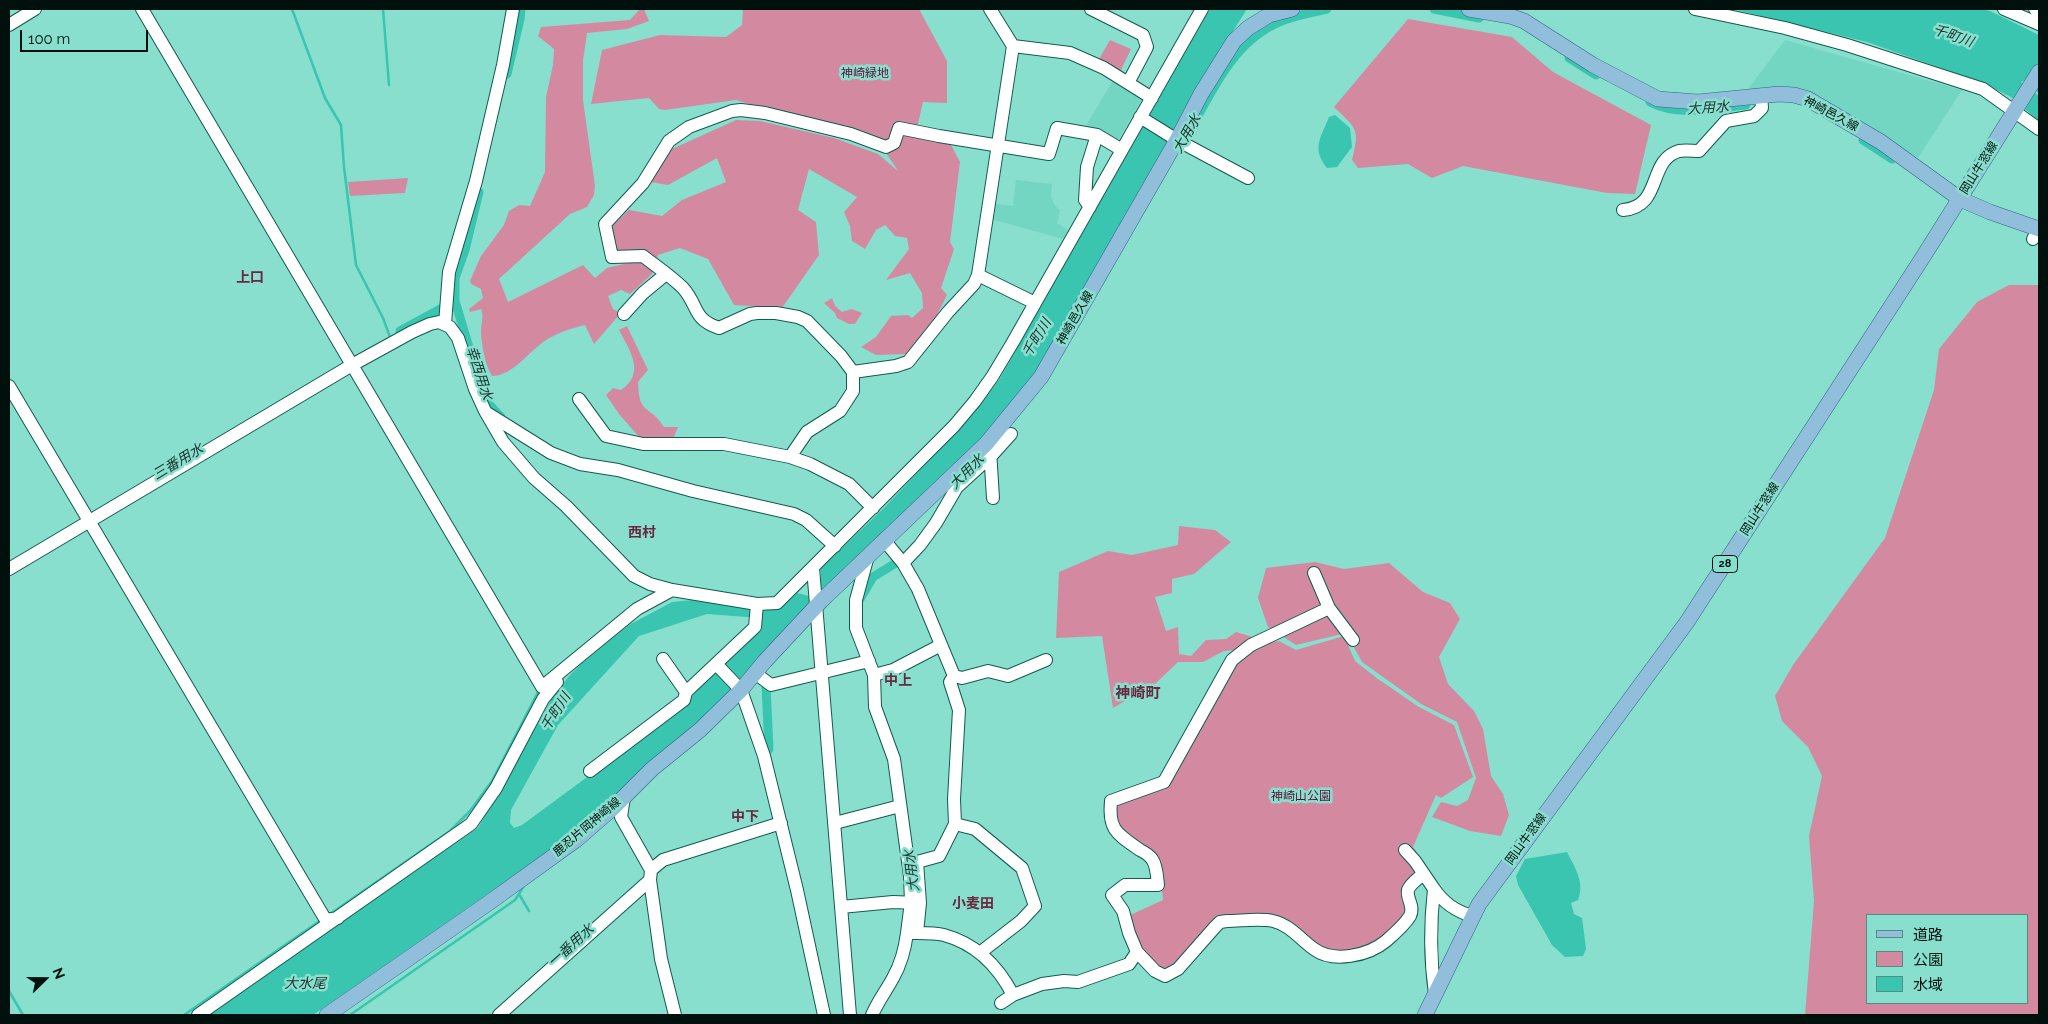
<!DOCTYPE html>
<html>
<head>
<meta charset="utf-8">
<style>
	body { margin:0 }
	#map { position:relative; width:2048px; height:1024px; overflow:hidden; background:#88dfce; font-family:Raleway,"Noto Sans JP",sans-serif }
	canvas { display:block }
	.frame { position:absolute; inset:0; border:10px solid #00110d; pointer-events:none }
	.legend { position:absolute; left:1866px; top:914px; width:162px; height:90px; box-sizing:border-box; background:#88dfce; border:1px solid #528d81; margin:0; padding:6px 9px; list-style:none; font-size:15px; color:#00110d }
	.legend li { display:flex; align-items:center; gap:10px; height:25px }
	.legend b { width:25px; border:1px solid #528d81 }
	.north { position:absolute; left:20px; top:954px; width:50px; height:50px; -webkit-text-stroke:4px #88dfce; paint-order:stroke; rotate:68deg; font-size:14px; font-weight:700; line-height:20px; text-align:center; color:#00110d }
	.north::after { content:''; display:block; margin:auto; width:18px; height:22px; background:#00110d; clip-path:polygon(50% 0,100% 100%,50% 72%,0 100%) }
	.scale { position:absolute; left:20px; top:30px; width:128px; height:22px; box-sizing:border-box; border:2px solid #00110d; border-top:0; padding-left:6px; font-size:15px; line-height:18px; white-space:nowrap; color:#00110d; -webkit-text-stroke:4px #88dfce; paint-order:stroke }
</style>
</head>
<body>
<div id="map">
<canvas width="2048" height="1024"></canvas>
<div class="frame"></div>
<ul class="legend">
<li><b style="height:6px;background:#91bedb"></b>道路</li>
<li><b style="height:14px;background:#d38aa0"></b>公園</li>
<li><b style="height:14px;background:#39c5af"></b>水域</li>
</ul>
<div class="north">N</div>
<div class="scale">100 m</div>
</div>
<script>
const context = document.querySelector('canvas').getContext('2d');
context.lineJoin = 'round';
function fillPath(path, color) {
  context.fillStyle = color;
  context.fill(path, 'evenodd');
}
function stroke(path, color, width, dash) {
  context.strokeStyle = color;
  context.lineWidth = width;
  context.lineCap = dash ? 'butt' : 'round';
  context.setLineDash(dash || []);
  context.stroke(path);
}
function drawText(font, color, halo, rows, align = 'center') {
  context.font = font + ' Raleway,"Noto Sans JP",sans-serif';
  context.lineWidth = 5;
  context.setLineDash([]);
  context.textBaseline = 'middle';
  context.strokeStyle = halo;
  context.fillStyle = color;
  for (const [text, x, y, turn = 0] of rows) {
    context.save();
    context.translate(x, y);
    context.rotate((+turn || 0) * Math.PI / 180);
    context.textAlign = isNaN(turn) ? turn : align;
    if (halo) context.strokeText(text, 0, 0);
    context.fillText(text, 0, 0);
    context.restore();
  }
}
fillPath(new Path2D(`
	M1785,40L1962,90L1918,158L1818,95L1783,86L1748,89Z
	M1114,79L1140,96L1141,100L1119,139H1116L1085,127Z
	M1016,180L1052,184L1051,197L1055,206L1060,210L1057,223L1068,230L1063,239L991,219L992,203L1013,206Z`), '#73d6c3');
fillPath(new Path2D(`
	M640,9H644L649,21L627,29L587,33L583,61V100L595,186L594,195L587,207L570,214L499,279L508,302L583,265L595,278L607,268L633,262V250H617L610,228L629,210L662,216L682,200L726,182L717,158L668,185L650,182L672,149L736,120L760,121L834,138L878,154L898,171L881,145L736,100L665,110L659,109L649,98L591,104L602,50L660,35L726,37L742,25L743,9H919L947,61V103L923,102L917,128L949,141L960,162L950,242L954,249L941,288L947,295L929,331L908,354L876,355L861,347L876,337L891,316L908,315L912,318L923,308L922,293L910,273L886,280L909,249L907,238L895,236L885,225L876,230L865,249L852,241L850,226L844,212L857,197L809,169L798,210L816,222L819,255L782,308L734,305L708,259L680,248L658,255L652,274L630,294L621,290L608,296L613,309L621,313L594,344L585,325C572,328 557,333 546,340C529,351 513,376 492,376C485,365 482,346 481,333C481,325 484,316 481,309L470,312L469,309L483,298L481,289L471,284L470,281L481,256L504,225L509,211L519,205L530,206L545,172L546,97L553,65L554,49L538,36L541,27L630,20Z
	M1408,19L1512,37L1553,72L1651,125L1635,194L1607,193L1463,166L1432,178L1408,164L1358,168L1352,160C1360,129 1357,129 1334,107Z
	M1110,40L1131,49L1120,72L1098,61Z
	M408,178L405,193L350,196L348,182Z
	M2009,285H2039V1015H1805L1814,901L1809,836L1822,776L1808,747L1782,721L1775,696L1793,665L1885,538L1934,390L1939,349L1977,302ZM1867,915H2027V1003H1867Z
	M832,298L835,306L842,312L852,309L862,313L855,324H849L837,318L835,313L824,303Z
	M627,326L648,370L638,382C639,417 649,403 664,427H678L673,439L639,437L619,414L606,395L613,388L621,390C646,373 630,351 619,330Z
	M1179,526L1215,530L1231,542L1194,574L1172,579V593L1155,597L1166,631L1178,627L1179,654L1191,656L1206,640L1226,639L1236,632L1256,638L1236,650L1224,651L1203,662H1178L1156,683L1113,708L1102,636L1056,638L1059,572L1108,551L1132,555L1178,545Z
	M1315,562L1344,569L1389,563L1423,592L1450,603L1460,619L1439,657L1448,684L1474,711L1483,729L1491,776L1503,794L1509,815L1501,836L1470,831L1432,817L1441,802L1457,806L1468,800L1476,778L1457,722L1421,704L1362,662L1346,633L1296,645L1268,627L1258,598L1266,568Z
	M1344,636L1355,661L1378,679L1419,707L1454,725L1473,777L1441,798L1436,795L1413,847L1426,865L1414,874L1409,908L1403,918L1382,939L1359,951L1341,953L1315,947L1292,924L1221,919L1175,966L1166,969L1156,968L1136,941L1128,916L1163,900L1159,861L1118,827L1114,808L1120,801L1165,784L1240,658L1260,644L1279,641L1296,650Z`), '#d38aa0');
fillPath(new Path2D(`
	M1210,9H1247L1223,47L1041,371L987,437L739,687L571,836L313,1015H206L478,828L552,699L569,676L581,664L629,625L672,602L692,600L779,608L883,509L974,413L999,380ZM707,614L760,618L762,627L707,678L685,705L522,825L514,828L510,823L511,810L558,725L639,636Z
	M1733,9H1982L1990,11L2039,35V93L2023,81L2021,82L2039,96V121L2011,97L1983,83L1867,42Z
	M1335,115L1350,128L1352,147L1337,167L1327,168C1311,148 1321,138 1329,117Z
	M1567,852C1575,868 1585,882 1578,900L1571,903L1574,914L1582,918L1586,949L1583,956L1565,957L1552,945L1518,885L1516,876L1525,859Z`), '#39c5af');
fillPath(new Path2D(`
	M821,570V592L812,606L809,596L797,593Z`), '#88dfce');
stroke(new Path2D(`
	M292,9L325,98L341,125L344,167L356,265L383,318L390,337
	M383,9L389,85
	M519,894L529,911
	M330,914L450,831L470,811L492,781L539,690
	M9,991L23,1015
	M184,1015L321,920
	M350,1015L515,900L524,886`), '#39c5af', 2.5);
stroke(new Path2D(`
	M1434,9L1479,18
	M1569,58L1596,75
	M507,74L520,19L521,9
	M1650,102C1679,117 1715,108 1746,105
	M1195,121C1215,85 1235,43 1275,24C1290,16 1310,13 1327,9
	M1863,140L1892,159
	M479,192L465,250L455,278V301L485,400L501,417
	M400,331L446,306
	M860,599L873,577L904,558
	M764,753L769,749L766,686L773,682`), '#39c5af', 9);
const minor = new Path2D(`
	M142,9L542,687L637,609L672,590
	M990,9L1013,46
	M1695,9L1785,28L1847,45L1983,89L2039,129
	M2004,9L2039,24
	M2035,9L2039,13
	M9,25L35,9
	M1128,83L1152,98
	M1140,117L1177,140L1248,178
	M1090,207L1085,200L1087,167L1097,135
	M1623,210C1663,207 1647,160 1679,151C1685,150 1693,151 1699,151L1726,121L1754,116L1762,108L1761,95
	M2033,239L2039,228
	M978,275L1035,303
	M624,314L643,293L666,274
	M445,324L449,272L476,181L503,65L513,9
	M853,372L896,366L908,362L948,312L974,284L978,275L1013,46L1070,53L1104,68L1128,83L1147,47L1143,35L1091,9
	M9,386L324,917L326,920L338,918
	M579,399L606,436L643,444H724L790,457L810,464L849,484L873,508
	M487,413L551,453L580,464L618,470L693,491L794,514L806,520L835,546
	M990,450L993,498
	M790,457L807,432L840,411L853,391V372L841,356L807,321L798,317L776,313H757L750,314L719,328C692,319 699,306 683,288C671,276 656,266 643,256L612,257L605,224L643,183L669,141L689,127L732,111L741,110L765,113L851,134L886,147L894,143L899,128L939,136L1049,154L1057,128L1097,135L1122,150
	M884,540L903,563L918,589L954,676L950,682L959,710L954,799L955,824
	M868,556L856,600V628L874,675L875,707L894,759L910,876L911,902L907,933
	M903,563L920,545L936,523L957,487L992,455L1011,434
	M813,568L850,1015
	M9,569L352,365L412,332L430,324L439,322L450,327L458,338L475,389L485,411L503,442L534,478L566,506L634,576L650,584L672,590L757,604L777,603L954,426L975,401L992,377L1013,342L1202,9
	M1314,573L1329,608L1353,640
	M1329,608L1251,645L1232,660L1164,782L1111,801C1108,830 1117,834 1140,850C1144,852 1149,855 1152,859C1157,866 1157,877 1158,885H1125L1112,895L1123,911L1129,933L1137,952L1155,971L1165,976L1178,969L1215,927L1220,922L1227,921C1241,921 1259,918 1273,921C1290,925 1300,939 1314,949C1333,963 1368,956 1386,941C1393,935 1405,924 1410,916C1415,906 1406,899 1408,890C1410,884 1419,878 1423,874
	M663,659L686,692
	M717,665L741,690L764,756L797,890L824,1015
	M755,673L771,685L869,661
	M874,675L893,670L941,645
	M954,676L962,678L988,671L1008,676L1046,660
	M590,771L684,700L686,692L755,627L757,604
	M624,797L621,817L651,870
	M835,823L900,806
	M1405,850L1415,861L1434,889C1430,924 1430,959 1435,994
	M1434,889C1444,903 1455,911 1472,916
	M841,907L893,902L918,903
	M917,933C926,933 936,933 944,935C977,944 998,966 1013,995L1042,984L1064,981L1078,982L1129,964L1137,952
	M1001,1003L1013,995
	M198,1015L471,824L496,788L543,699L557,682
	M499,1015L650,880
	M675,1015L661,959L650,880L651,870L663,860L781,823
	M872,1015C878,1001 886,991 893,978C901,964 905,949 907,933H917L920,903L917,862L939,856L955,824L975,829L1022,868L1035,906L1021,921L981,952`);
const major = new Path2D(`
	M1469,9L1510,16L1524,21L1593,65L1658,99L1698,102L1779,94L1794,95L1808,99L1881,142L1960,199L1990,212L2039,229
	M327,1015L490,902L576,840L614,807L652,769L700,730L741,690L765,661L822,600L986,444L1041,377L1177,140L1201,94L1234,41L1248,28L1269,15L1292,9
	M1425,1015L1479,904L1687,622L1923,257L2039,72`);
stroke(minor, '#125b4f', 14);
stroke(major, '#2f6583', 16);
stroke(minor, '#fff', 12);
stroke(major, '#91bedb', 15);
for (const [x, y, w] of [
	[1725,564,25]
]) {
  const box = new Path2D();
  box.roundRect(x - w / 2, y - 8.5, w, 17, 4);
  context.fillStyle = '#88dfce';
  context.fill(box);
  stroke(box, '#00110d', 1);
}
drawText('bold 11px', '#00110d', null, [
	["28",1725,564]
]);
drawText('12px', '#620d33', '#88dfce', [
	["神崎緑地",865,73],
	["神崎山公園",1301,796]
]);
drawText('12px', '#00110d', '#88dfce', [
	["神崎邑久線",1831,114,28],
	["岡山牛窓線",1979,168,-58],
	["神崎邑久線",1075,318,-60],
	["岡山牛窓線",1760,509,-57],
	["鹿忍片岡神崎線",587,827,-40],
	["岡山牛窓線",1526,839,-54]
]);
drawText('italic 14px', '#1d3430', '#88dfce', [
	["千町川",1953,36,19],
	["大用水",1708,108,-4],
	["大用水",1187,134,-60],
	["千町川",1037,338,-59],
	["幸西用水",479,373,72],
	["三番用水",178,462,-31],
	["大用水",967,472,-45],
	["千町川",556,712,-57],
	["大用水",912,871,-97],
	["一番用水",571,946,-42],
	["大水尾",305,984]
]);
drawText('bold 14px', '#6a2740', '#88dfce', [
	["上口",250,278],
	["西村",642,533],
	["中上",898,681],
	["中下",745,817],
	["小麦田",973,904]
]);
drawText('bold 15px', '#6a2740', '#88dfce', [
	["神崎町",1138,693]
]);
</script>
</body>
</html>
